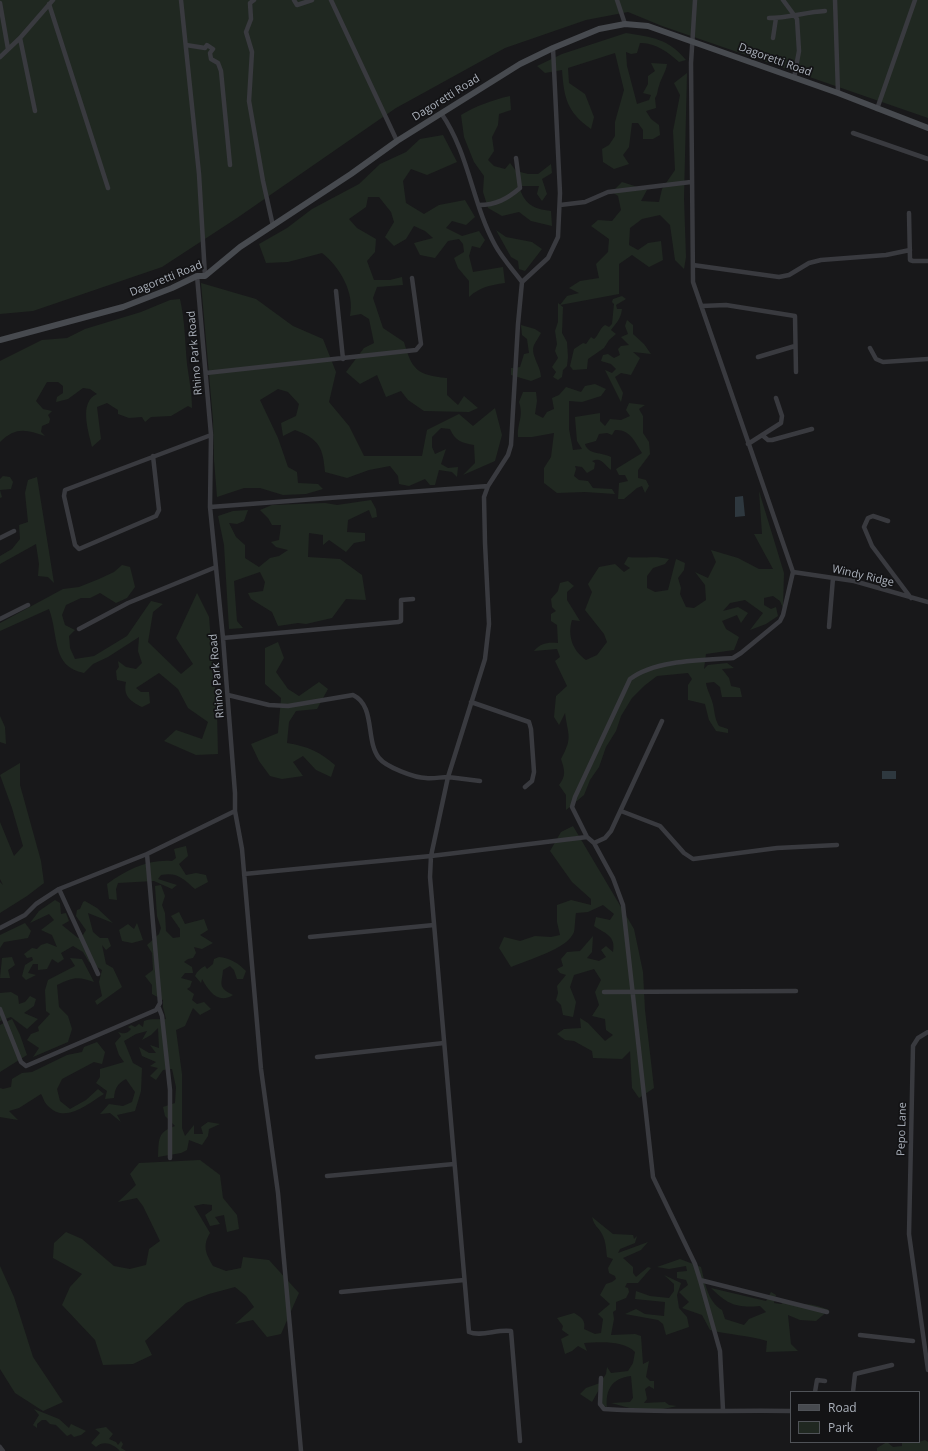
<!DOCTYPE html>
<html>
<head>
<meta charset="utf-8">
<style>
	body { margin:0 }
	#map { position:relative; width:928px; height:1451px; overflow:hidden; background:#18181a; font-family:"Open Sans",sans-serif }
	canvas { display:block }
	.legend { position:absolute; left:790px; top:1391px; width:130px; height:52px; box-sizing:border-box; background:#131315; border:1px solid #4f5257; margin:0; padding:5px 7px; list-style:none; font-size:12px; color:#aab0ba }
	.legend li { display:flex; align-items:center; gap:8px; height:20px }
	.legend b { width:20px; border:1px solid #4f5257 }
</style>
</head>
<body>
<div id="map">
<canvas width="928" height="1451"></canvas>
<ul class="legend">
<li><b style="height:5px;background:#474a4f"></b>Road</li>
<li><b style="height:11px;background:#202821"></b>Park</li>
</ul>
</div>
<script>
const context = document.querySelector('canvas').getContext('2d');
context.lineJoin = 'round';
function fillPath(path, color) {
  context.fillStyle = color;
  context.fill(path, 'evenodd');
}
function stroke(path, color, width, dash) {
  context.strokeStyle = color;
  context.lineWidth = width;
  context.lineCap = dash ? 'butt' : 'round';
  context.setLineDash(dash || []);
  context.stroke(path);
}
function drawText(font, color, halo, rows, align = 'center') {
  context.font = font + ' "Open Sans",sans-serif';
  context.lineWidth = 3.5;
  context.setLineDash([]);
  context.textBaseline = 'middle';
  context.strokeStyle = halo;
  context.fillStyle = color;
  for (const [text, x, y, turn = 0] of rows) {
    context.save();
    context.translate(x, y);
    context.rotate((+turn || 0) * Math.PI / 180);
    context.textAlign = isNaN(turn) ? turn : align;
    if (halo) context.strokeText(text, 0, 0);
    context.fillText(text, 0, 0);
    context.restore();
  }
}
fillPath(new Path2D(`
	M0,0H928V118L662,26L628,12L586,20L505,48L396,108L237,218L162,267L33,311L0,314Z
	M626,33C652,37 669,39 686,60L679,62C668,52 654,42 640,43L637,53L631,54L626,52L627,66L637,104L649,100L651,95L643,93L648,84V76L655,71L651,63L667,64C666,72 661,78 659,86C657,91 658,94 655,98L656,108L646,111L651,119L659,125L660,135L653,139H643V130L638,123H632L629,147L623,155L629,164L614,169L603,162L602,149L609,145L615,136V122L624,90L615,53L568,68L569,83L585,94L594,117L591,129C567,112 564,98 562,70L545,73L537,66L562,54Z
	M687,73L684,198L686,257L684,269L675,260L670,225L660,215L642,219L630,228L629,245L638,250L648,243L661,241L663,260L649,267L632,255L619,264V294L560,305L567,296L579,293L569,288L580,281L599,278L596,264L608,252L609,239L591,226L598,220L612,221L621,210L618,196L612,192L622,182L647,190L641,201L659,202L662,189L675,170L673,131L680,95L674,83Z
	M510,96L511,110L499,114L498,125L492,137L494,151L488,160L494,166L505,169L510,163L516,171L528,174H538L551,164L552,173L542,179L547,194L542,201L537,194L539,186H519C524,204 533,209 551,211L552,226L531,221L519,212L502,216L488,208L483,192L484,176L474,162L464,137L461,115C476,106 492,100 510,96Z
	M443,135L457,162L427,175L411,169L403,181L406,203L424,214L439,205L465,200L475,217L466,225L452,221L446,228L462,236L479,231L485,240L480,248L472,246L469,256L473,272L503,267L505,283C490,285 480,287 469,297V281L458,268L454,258L464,252L463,244L459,239L448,241L435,258L420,255L414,243L433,238L425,231L414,226L406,239L394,246L385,237L394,222L391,212L379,197H368L366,207L349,219L357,228L376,239L375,252L367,261L374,280H390L402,277L403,285L377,287L373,298L383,328L404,342C412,370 417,375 447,378V395L458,405L464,396L478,408L469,412L424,411L408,400L401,391L386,397L377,375L360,384L346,372L364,348L374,343L369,319L361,314L350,316C355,293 340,267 322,253L288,262L266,263L259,244L287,228L312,209L359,184L380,164L406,152L420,139Z
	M496,230L506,237L532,242L542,249L525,271L519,269L518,261L511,257Z
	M201,283L256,299L293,326L323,339L336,372L329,402L349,426L364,456H422L427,430L459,414L473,426L495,408L502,435L495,461L463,475L475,463L474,445C462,443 455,441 450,429L441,428L432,437V447L435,454L446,449L441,464L448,468L458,467L457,477L452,472L439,470L435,485H430L425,479L409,486L399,484L398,476L390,466L369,470L347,478L325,472C323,447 319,439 295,430L283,436L281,423L296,416L299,404L288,392L278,389L260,400L278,438L288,467L297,472L298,483L318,484L323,489L306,494L283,495L260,488H244L217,497L214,460L213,420Z
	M622,296L626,299L616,305L617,309H622C621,319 616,323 611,330L616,334L609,340L604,348L588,359L587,369L573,370L570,366L574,349L583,343L586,344L591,337L594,339C599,335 599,329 605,325L609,327L612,324L614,304L612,302L613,299Z
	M180,299C185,321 185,342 187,364C189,379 192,393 192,408L188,406L171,416L151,417L145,422L142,417L129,418L118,414V410L107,403L97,407L101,439L92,447C89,433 78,402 97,394L90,389L83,388L68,399L56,402L57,397L63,393V386L58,382H47L36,401L43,409L52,411L48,415L50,419L49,423L42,426L41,432L45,436C26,429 15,427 0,442V361L42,340L67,338L85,329L141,312L170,300Z
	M558,303L563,307L562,333L567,342L568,357L567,366L563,370L562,377L558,380L553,377L556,372L552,367L558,358L555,351L557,344L555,331L558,322Z
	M627,320L633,325V334L644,344L651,354L633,352L640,358L631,375L621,373L615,377L623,393L621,402L605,370L612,373L616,369L611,364L601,361L603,355L608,354L614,358L620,355L618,349L621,346L629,345L621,337L628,334L625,326Z
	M521,325L535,329L541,333C539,337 536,341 534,345C530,355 541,366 541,377L531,381L511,375V368L520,367L524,354L529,353L527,339L522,335Z
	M595,384L606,389L601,396L582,402L569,401V429L573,450L582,449L577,441L575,417L600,413V421L605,426L610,419L621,420L630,416L626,410L629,403L645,405L639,409L643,416V433L649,442L650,454L638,470V478L646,480L649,486L645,493L642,486L637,488L624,499H618L619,483L628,481L625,475H619L616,469L642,453C635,442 630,429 615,430L612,435L607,433L599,434L596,441L585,444C588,455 602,452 611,457V470C603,464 602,457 592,461L595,463L594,469L587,473L582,467L575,466L576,469L574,476L579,480L588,481L593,488L612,489L615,494L585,492L557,493L544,483V468L551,457L554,433L532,437H518C517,423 524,417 519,402L523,392H536L537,401L535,414L543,418L547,412L554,409L552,398L559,395L566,387L581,392L585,386Z
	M3,476L10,477L13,482L11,489L0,490L2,497L0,498V479Z
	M37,477L54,583L48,577L38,576L39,564L36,544L0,564V556L12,549L20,539L19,525L28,522L25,493L28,480Z
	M759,491L784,573L783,608L780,601L773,596L764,598V605L771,609L776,607L778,616L766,624L750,630L763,613L745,600L730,603L723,611L738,607L748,613L741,623L737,615L722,621L726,629L739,637L734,650L706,654L704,669L708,665L727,663L734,668L722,669L729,678L731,686L740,688L742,697H722L720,687L714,682L706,683C707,690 710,694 712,701C715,710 714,718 719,726L728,729V733L716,731L709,720L705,704L688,700V685L692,679L688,673L657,676L644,686L632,698L621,716L616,731L606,747L599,767L590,780L584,795L566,810V795L559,785C566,776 565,771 561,759C573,737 568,736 565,713L559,725L554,717L556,696L567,686L555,661L560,657L557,649L534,651C541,643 547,642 558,643L557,625L551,621V614L556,611L552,607L551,599L558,591L560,583L568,581L574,586L567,592V600L580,621L572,620C567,636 573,651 586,660L597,655L607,642L604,634L585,610L592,592L588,584L599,567L615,564L624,572L630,568L624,564L628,557C644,559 654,555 669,559L665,564L653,568L647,576V588L655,592L668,590L676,559L685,563L684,570L678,578L681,588L680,594L686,607L694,608L706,600L705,585L695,572L708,578L716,562L711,550L738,558L759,569H773L754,534H762Z
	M371,500L376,509L377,517L372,518L369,510L348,520L347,532L365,533V541L354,543L346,552L329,540L323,545V535L309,533L308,557L340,559L362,575L366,600L346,599L332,618L306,624L298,623L278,626L272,612L251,599L248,593L263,591L265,582L260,572L234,581L237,621L243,628L229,629L224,545L218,516L233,511L248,510L244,521L237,524L229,523L236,537L245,545V558L259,567L270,558L279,556L288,550L276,547L271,542L279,540L281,525H272L268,518L260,510L272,505L325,503L337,505Z
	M122,565L130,567L135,587L127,598L116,603L100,593L90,598H81L66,605L62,615L65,625L75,630L69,636L70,648L75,659L94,656L127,636L151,601L163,604L153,612L148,642L181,674L193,664L176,638L197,593L209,617L217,712L218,754L196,755L164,741L176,730L202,739L208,722L188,708L178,689L159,673L136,688L141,692H149L150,703L142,707C130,701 123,696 126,682L117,680L116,671L119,667L118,661L126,667L136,669L142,663L138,651L139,637L108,657L93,664L84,673C51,667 59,635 49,609L0,631V623L63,589L79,587L99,579L114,572Z
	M278,642L284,658L276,672L288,689L299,696L319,682L328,689L317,709L296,711L289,722L287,743C307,746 320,752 335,765L331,777L316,770L303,756L293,762L303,776L282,779L270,776L259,761L251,744L278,733L281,698L265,684V648Z
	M0,716L5,727L6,744L0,742Z
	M20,763V785L41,861L44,883L27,896L0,913V882L3,885L0,879V822L14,856L23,846L12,808L0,775Z
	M573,826L634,929L643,972L645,1010L654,1088L639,1098L632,1088L630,1051L622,1059L593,1058L592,1051L574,1041L565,1040L557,1034L564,1029L581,1028L580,1018L588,1023L605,1041L613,1035L606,1030L605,1019L592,1016L599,1005L595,992L601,980L594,969L574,975L570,987L576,1002L573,1017L563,1015L561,1005L556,1000L558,993L557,986L566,975L560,973L557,969L563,966L561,959L567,952L580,951L593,936L592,952L587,958L599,961L606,957L601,950L606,946L613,952C616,936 606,934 594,926L596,917L610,920L614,914L603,905L588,912L576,913C575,919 575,927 574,932C568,949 527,960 511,967L499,948L504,937L520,941L535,936L551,937L560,935L557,922V905L571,900L591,905V899L572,882L550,851L561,832Z
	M186,846L188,856L179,864L186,875L196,873L206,875L208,882L195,889C183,879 178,872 161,875L158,879L177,885L172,889L154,881L118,883L116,889L117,900L109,899L107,884C126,870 148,859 172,861L176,858L174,849Z
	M161,885L165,896L162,905L165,913L166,931L173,938L180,937V929L171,916L179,912L185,924L204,919L208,930L200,935L213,943L202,949L194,947L196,953L193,958L188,959L184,962L192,967L193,973H185L181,978L192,981L190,987L187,989L194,994L192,1000L197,1004L204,1002L211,1009L200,1015L193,1008L185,1026L176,1030L182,1074V1128L185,1136L194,1125V1134H203L201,1127L208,1122L220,1124L209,1129L208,1136L202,1145L189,1140L187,1150L181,1153L158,1157C159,1140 157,1132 175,1126L165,1116L163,1107L175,1103L176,1087L172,1069L163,1070L156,1080L150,1076L158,1068L150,1066L156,1062L142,1056L139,1047L149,1053H156L150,1045L159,1048L158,1028L151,1035L142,1040L147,1031L136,1034L124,1041L133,1063L142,1068L141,1091L135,1111L117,1115L121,1122L110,1113L100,1114L109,1104L123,1106L132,1102L135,1092L126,1079C117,1084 115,1088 114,1098L105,1099L107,1091L96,1083L100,1077V1069L124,1062L119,1055L115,1043L121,1036L118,1032C124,1034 127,1034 131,1029L128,1027L131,1025L135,1027L139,1024L143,1027L144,1021C152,1018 158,1020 166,1019L163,1007V1000L152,994V985L145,976L153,970L152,953L147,945L159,934L161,928L157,916L155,886Z
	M55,900L60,903L61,914L66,913L69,921L62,925L78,938L83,935L86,930L76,916L77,910L80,909L83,902L85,901L97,908L113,923L88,913L93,932L100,938H108L111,946L106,950L102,945L106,964L113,968L122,987L97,1005L95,1001L102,996L99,982L102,970L89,962L83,952L73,946L61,953L64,959L58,963L52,959L47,969L38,970V964H33L28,973L36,975L26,980L22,976L25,965L33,960L32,957L27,958L24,954L32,948L37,949L41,945L47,943L57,947L52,935L41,930L54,920L49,914L30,923L39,911Z
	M25,923L31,931L28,938L4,942L0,948V935Z
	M137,923L143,940L132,943L122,941L119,930L128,924L134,929Z
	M12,957L15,965L8,970L10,978H0L2,958Z
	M219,957C230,958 238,963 246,971L243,979H237L234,970L230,966L223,970C222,984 217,987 233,995C218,1005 208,990 202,979L201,983L195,976C197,971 201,968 205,966L207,969L213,964L214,959Z
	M70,958L82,959L94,982C78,976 73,977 57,985L59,1007L68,1016L72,1029L68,1042L33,1057L39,1048L27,1040L31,1034L39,1031L38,1027L50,1014L46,1011L45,990L48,980L75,966Z
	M11,992L18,996L19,1004L25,1002L30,996L36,999L34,1006L24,1013L38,1019L27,1029L11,1017L0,1021V993Z
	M12,1019L20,1035L27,1055L0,1072V1025Z
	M97,1042L105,1052L102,1064L94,1062L62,1079L57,1089L60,1101L70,1109L86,1100L98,1089L104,1094C87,1104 65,1125 47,1105C44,1102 43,1097 41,1094L19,1108L9,1111L18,1120L0,1117V1088L3,1089L11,1087L12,1079L22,1073L32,1072L67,1055L82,1052L84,1047Z
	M200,1160L220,1175L223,1198L237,1215L239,1229L227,1232L224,1215L215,1217L220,1224L210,1226L205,1215L212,1210V1205L203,1204L194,1206L210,1233C202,1246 206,1254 213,1266L226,1271L241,1268L243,1257L269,1260L299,1293L281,1334L267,1337L253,1320L235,1324L254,1307L246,1296L235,1287L209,1294L186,1303L145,1341L152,1355L133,1364L103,1365L95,1340L62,1305L70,1287L82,1274L53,1258L54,1243L66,1232L82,1239L114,1266L130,1269L146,1265L149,1249L160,1241L143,1206L137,1198L118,1202L136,1185L130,1174L139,1163Z
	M592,1217L613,1234L633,1235L634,1239L637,1236L635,1243L620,1249L618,1253L648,1242L641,1250L623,1258L633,1267V1273L636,1277L648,1267L651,1268L638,1283H627L625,1287L628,1288L629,1292L626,1298L616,1302V1310L613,1312L614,1319L611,1335L635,1334L641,1336L643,1364L649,1361L646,1377L650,1381H654V1389L649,1386L645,1389L647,1399L644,1403L665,1402L669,1405L677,1406C665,1409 649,1412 636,1409C628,1408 620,1405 611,1403L630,1402L633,1398L631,1376C612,1378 605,1390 607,1408L600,1402L601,1386L592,1402L580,1394L586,1388L600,1383L606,1374L607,1367L611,1373L628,1371L633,1363L635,1352C624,1340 599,1342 584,1343L587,1351L578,1346L572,1351L565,1354L561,1339L569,1335L562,1330L563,1326L557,1318L574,1313C581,1317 586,1320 584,1329L595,1334L601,1333L603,1319L598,1314L610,1304L600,1295L606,1284L612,1282L616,1279L615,1276L609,1273L608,1268L613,1259L607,1257C606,1249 606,1241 602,1234C598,1226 595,1228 592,1217Z
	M680,1259L701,1267C705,1282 707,1301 722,1310L725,1319L744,1325L749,1319L766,1312L760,1306C737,1308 728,1305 711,1288L766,1301L771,1292L776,1295L774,1303L781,1304L788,1300L794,1306C807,1302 817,1305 829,1310L816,1321L800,1320L788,1315L791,1344L798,1351L766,1352L767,1341C748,1335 729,1335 710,1330L702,1315L682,1308L689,1302L679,1292L688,1285L686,1280L677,1278V1272L687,1271L686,1266L669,1269L657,1267Z
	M0,1266L14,1297L33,1357L63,1402L43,1411L15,1393L0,1369Z
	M664,1275L681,1283L677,1295L679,1308L687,1317L689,1327L666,1335L663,1324L658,1320L625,1314L636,1309L645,1314L664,1316L665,1302L635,1299L636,1291L650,1296L669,1298L674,1291V1284Z
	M34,1409L59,1419L69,1428L71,1424L86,1431L81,1435L74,1437L71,1434L67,1436L56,1425L50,1424L46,1420H42L37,1424V1428L33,1425L39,1415Z
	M106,1427L113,1434L109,1439L116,1442L118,1445L121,1441L123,1444L121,1448L126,1451H120C113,1444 104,1440 96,1447L91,1443L100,1433L95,1429Z
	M925,1440L928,1442V1451H877V1448L887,1442L893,1447L902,1446V1442H919Z`), '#202821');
fillPath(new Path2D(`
	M743,496L745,516L735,517V497Z
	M882,771H896V779H882Z`), '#2e383f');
stroke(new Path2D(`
	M181,0L199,174L205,276
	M254,0L250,3L251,19L246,32L252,52L249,101L263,181L273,226
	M294,0L297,5L312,0
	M331,0L397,141
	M617,0L625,24
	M695,0L691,63L693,282L793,572L783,615L780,621L741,653L733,658C702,660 655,660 630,679L575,797L572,807L587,837L594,843L613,878L623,905L653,1177L695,1264L700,1280L720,1351L723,1410
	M783,0L797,19L799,51L794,78
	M835,0L838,93
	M0,3L8,49
	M49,4L108,188
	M769,18C788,18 806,12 825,11
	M20,38L35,111
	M773,38L776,18
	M186,45L205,48L207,45L213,49L210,53L211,59L218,63L221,71L230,165
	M0,57L20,38L53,0
	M877,109L915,0
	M441,113C469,153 472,203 495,245C502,258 513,270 522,282
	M853,133L928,159
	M479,205C496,205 507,199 520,188L516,158
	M560,205L585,202L608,192L691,182
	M909,213L910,260L913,261H928
	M693,265L779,277L789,275L809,263L821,260L886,255L910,250
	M197,276L211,435L210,507L223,638L235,793V811L242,849L261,1069L278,1193L301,1451
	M336,291L343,359
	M701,306L726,305L795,316L796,372
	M870,348L876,359L883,362L928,359
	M758,357L795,346
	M206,373L416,350L421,344L412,278
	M762,435L768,440H772L812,429
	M748,444L781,423L782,416L776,398
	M153,456L159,510L156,516L79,549L75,545L64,496L65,490L211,435
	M210,507L488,486
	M888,521L873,516L868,518L864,527L872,546L911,598
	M0,538L14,531
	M793,572L854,581L928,602
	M0,619L28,605
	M829,627L833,578
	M79,629L128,603L216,567
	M223,638L398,622L401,621V600L413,599
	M228,695L269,705L288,706L353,695C376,706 365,740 379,758C386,767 415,778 426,778C433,779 441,777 448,777L485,659L489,624L485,543L484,497L488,486L508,455L511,445L518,324L522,282L548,258L558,237L560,193L553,48
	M471,702L529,722L531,729L534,772L532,781L525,787
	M480,781L448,777L431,856L430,877L469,1332C481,1337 497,1329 511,1331L520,1441
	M621,811L660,826L684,853L693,859L777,848L837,845
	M594,843L605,838L611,831L662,721
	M244,874L431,856L587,837
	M59,889L98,974
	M0,928L25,915L36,904L59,889L147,854L235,811
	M310,937L434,925
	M604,992L796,991
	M159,1008L162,1016L170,1090V1158
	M0,1009L21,1062L26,1066L156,1010L160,1003L147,854
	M928,1032L918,1038L913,1046L909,1234L928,1370
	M317,1057L444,1043
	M327,1176L454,1164
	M700,1280L827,1312
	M341,1292L464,1280
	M860,1335L913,1341
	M601,1378L600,1404L604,1409C667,1413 729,1410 791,1411
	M815,1392L817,1380L825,1381
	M853,1392L855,1374L892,1365
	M0,1447L3,1451`), '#393a3f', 4.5);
stroke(new Path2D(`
	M0,340L123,307L172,288L197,276H205L240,247L351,174L397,141L520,64L553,48L599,29L625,24L648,26L838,93L928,128`), '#474a4f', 6);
drawText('11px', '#aab0ba', '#131315', [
	["Dagoretti Road",775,60,20],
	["Dagoretti Road",446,98,-32],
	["Dagoretti Road",166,279,-22],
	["Rhino Park Road",195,353,-95],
	["Windy Ridge",863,576,13],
	["Rhino Park Road",217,676,-95],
	["Pepo Lane",902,1129,-88]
]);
</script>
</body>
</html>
